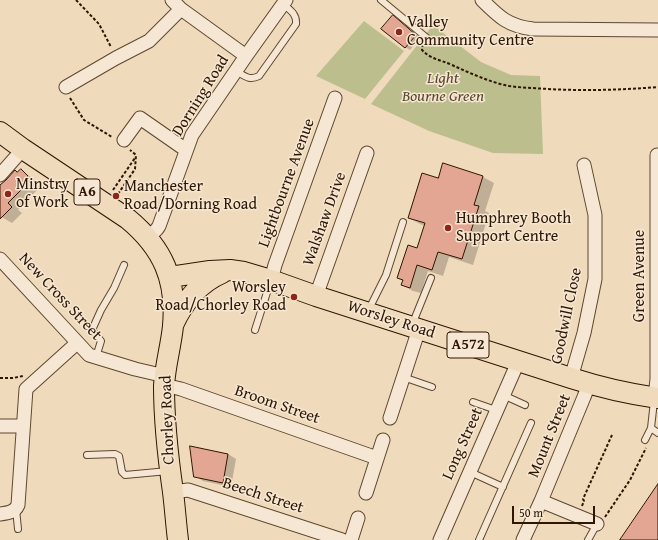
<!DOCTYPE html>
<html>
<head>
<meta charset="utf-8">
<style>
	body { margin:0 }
	#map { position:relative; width:658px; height:540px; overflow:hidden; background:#f0dabc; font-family:"Gentium Book Plus",serif }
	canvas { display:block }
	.scale { position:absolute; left:512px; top:506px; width:83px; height:18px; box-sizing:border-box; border:2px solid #2e1600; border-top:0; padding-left:5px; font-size:12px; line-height:14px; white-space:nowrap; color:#2e1600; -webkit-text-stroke:3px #f5e7d3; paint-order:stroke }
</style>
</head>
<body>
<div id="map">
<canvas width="658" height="540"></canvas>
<div class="scale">50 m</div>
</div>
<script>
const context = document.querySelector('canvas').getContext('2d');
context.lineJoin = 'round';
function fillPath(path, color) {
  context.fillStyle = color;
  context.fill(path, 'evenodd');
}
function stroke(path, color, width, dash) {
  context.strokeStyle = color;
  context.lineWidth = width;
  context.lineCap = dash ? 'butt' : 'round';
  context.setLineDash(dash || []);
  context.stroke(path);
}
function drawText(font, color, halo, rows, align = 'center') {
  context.font = font + ' "Gentium Book Plus",serif';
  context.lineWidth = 3;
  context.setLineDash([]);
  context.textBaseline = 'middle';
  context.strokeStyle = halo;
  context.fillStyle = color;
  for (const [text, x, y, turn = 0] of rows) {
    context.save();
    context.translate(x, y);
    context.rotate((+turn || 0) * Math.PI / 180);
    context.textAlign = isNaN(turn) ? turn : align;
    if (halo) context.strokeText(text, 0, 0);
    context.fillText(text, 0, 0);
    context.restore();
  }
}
fillPath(new Path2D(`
	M364,21L404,51L365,99L316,76Z
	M433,25L481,62L511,75L540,76L543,154L493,153L429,131L371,104Z`), '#bdbe8e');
fillPath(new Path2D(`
	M398,20L420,38L410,50L405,47Z
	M444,164L483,177L494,183L485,211L489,213L473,265L449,257L443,276L428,271L421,293L413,291L402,285L403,281L398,278L418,249L425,226L420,224L409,218L438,180Z
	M21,171L31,177L38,183L35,186L38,189L18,210L22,213L12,223L0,216V187Z
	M191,447L228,454L236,459L231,487L203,481L195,476Z`), '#0003');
const building = new Path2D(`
	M393,15L416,35L405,48L381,29Z
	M443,163L483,176L474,205L479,206L462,259L438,252L432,270L417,265L410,288L401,285L403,280L397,278L408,245L417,248L425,223L408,218L422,173L438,178Z
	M21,169L28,176L25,179L28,183L8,203L12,207L0,219V185L6,180L15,170L17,172Z
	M190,446L228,454L223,483L194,477Z
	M658,484V540H620Z`);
fillPath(building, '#e2a692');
stroke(building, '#2e1600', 1);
const lane = new Path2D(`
	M381,0L427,38
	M236,71C245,76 249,81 259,76L296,24C297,14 290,10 283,4
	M368,311L386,275L403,222
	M412,325L431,278
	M255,330L270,283
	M96,357L101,341L92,330L101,310L114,288L124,265
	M403,377L432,387
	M503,395L525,405
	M473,402L496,410
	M651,428L658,433
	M645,440L651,428L654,401
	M87,455L115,454L119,456L122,472L125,475L168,471
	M470,472L503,487
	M16,509L18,529
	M479,540L531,423
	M588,540L597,524`);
const street = new Path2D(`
	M172,0L181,9L246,56
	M482,0C499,17 508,26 533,29L658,30
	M66,87L116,58L149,41L181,9
	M124,140L140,118L186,150
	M0,175L23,149
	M148,238L157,229L159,226L192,135L246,56L286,0
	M0,259L89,355L135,369L165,376
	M271,280L275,265L335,98
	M316,296L367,153
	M571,378L584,333L595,279V215L584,165
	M164,385L181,389L377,458
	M655,397L657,379V155H658
	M390,418L419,329
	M0,426H23
	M173,492L188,490L342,540
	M366,493L383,440
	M541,501L597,524
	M0,514C8,513 15,512 18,505L26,389L77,343
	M351,540L358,518
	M440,540L518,362
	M523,540L541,501L584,397L589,384`);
const primary = new Path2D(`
	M0,132L23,149L128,219C163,248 177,280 173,326C171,346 165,366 164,386C164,421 168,457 173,492C175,508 176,524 178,540
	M170,277L210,271L230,270L244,272L271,280L316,296L571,378C599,387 629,394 658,398
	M173,325C183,303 199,283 222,273`);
stroke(lane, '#5e472f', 8);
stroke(street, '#5e472f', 15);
stroke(primary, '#2e1600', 22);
stroke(new Path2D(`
	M76,0L99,24L111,47
	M423,44L422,50C432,60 439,59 452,65C470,73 489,82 509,86C522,88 535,88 548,89C585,91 621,90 658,87
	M70,98L84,120L112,137
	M113,190L135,158
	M118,194L135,169L136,155L130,150
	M0,378H13L23,376
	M582,506L584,501L583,499L612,435
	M605,517L630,480L646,448`), '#2e1600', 2, [3, 2]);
stroke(lane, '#f5e7d3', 6);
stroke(street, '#f5e7d3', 13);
stroke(primary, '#f0dabc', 20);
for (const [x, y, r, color] of [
	[399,32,4,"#8f2418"],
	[8,194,4,"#8f2418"],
	[116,196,4,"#8f2418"],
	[448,228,4,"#8f2418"],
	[294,297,4,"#8f2418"]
]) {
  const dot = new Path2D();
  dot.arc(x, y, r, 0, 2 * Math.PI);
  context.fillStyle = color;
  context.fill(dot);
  stroke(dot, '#f5e7d3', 1.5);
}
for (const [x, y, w] of [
	[87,192,26],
	[468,345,42]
]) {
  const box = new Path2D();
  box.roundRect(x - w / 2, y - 13, w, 26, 3);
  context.fillStyle = '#f5e7d3';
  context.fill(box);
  stroke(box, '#2e1600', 1);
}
drawText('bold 15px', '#2e1600', null, [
	["A6",87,192],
	["A572",468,345]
]);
drawText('16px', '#2e1600', '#f5e7d3', [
	["Valley",407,23],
	["Community Centre",407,41],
	["Minstry",16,185],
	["of Work",16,203],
	["Manchester",124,187],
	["Road/Dorning Road",124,205],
	["Humphrey Booth",456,219],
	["Support Centre",456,237],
	["Worsley",286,288,"right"],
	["Road/Chorley Road",286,306,"right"]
], 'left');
drawText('italic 16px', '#59482b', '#f5e7d3', [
	["Light",443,79],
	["Bourne Green",443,97]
]);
drawText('16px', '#2e1600', '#f5e7d3', [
	["Dorning Road",201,96,-58],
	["Lightbourne Avenue",287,183,-70],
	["Walshaw Drive",325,219,-70],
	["Green Avenue",640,276,-90],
	["New Cross Street",60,297,47],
	["Goodwill Close",567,316,-78],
	["Worsley Road",391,320,18],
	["Broom Street",277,405,19],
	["Chorley Road",168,420,-92],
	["Mount Street",550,436,-68],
	["Long Street",463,444,-66],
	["Beech Street",263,496,18]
]);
</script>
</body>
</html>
